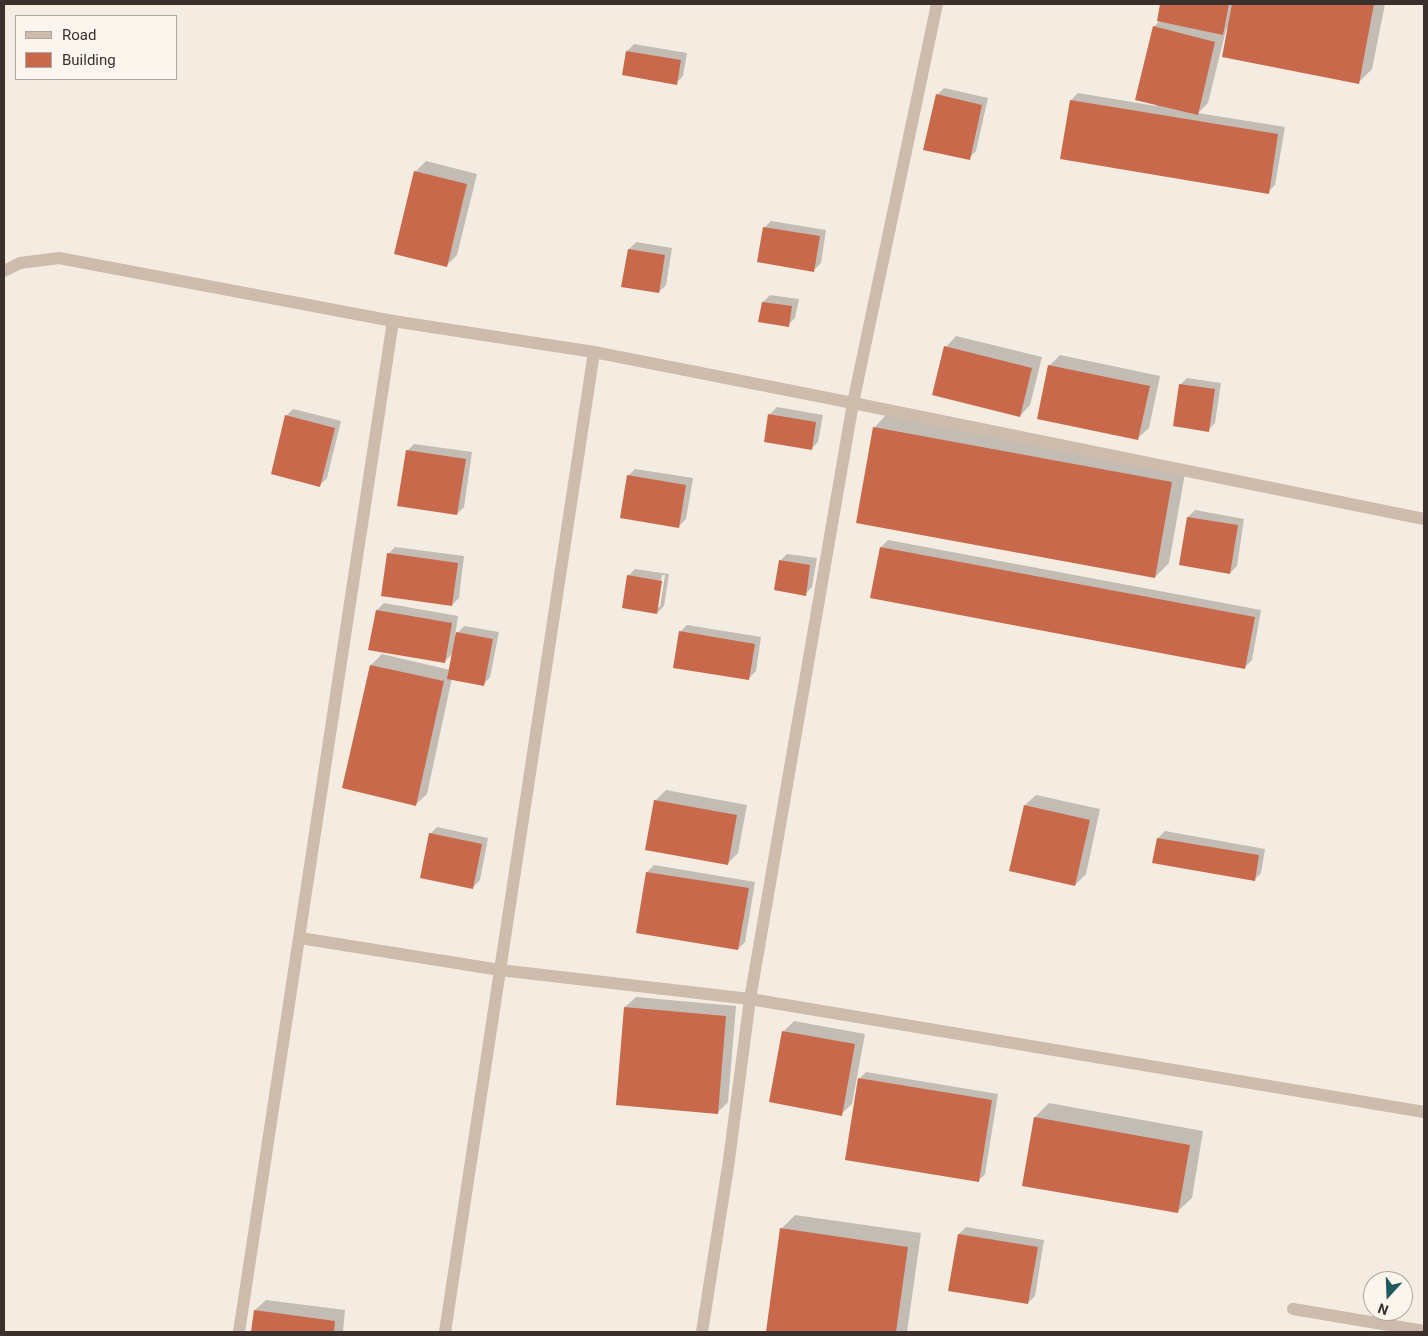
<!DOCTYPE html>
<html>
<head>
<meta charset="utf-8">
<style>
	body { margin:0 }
	#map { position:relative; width:1428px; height:1336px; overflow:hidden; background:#f4ebe1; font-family:Roboto,sans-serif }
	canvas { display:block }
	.frame { position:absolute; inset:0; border:5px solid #3b302b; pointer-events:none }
	.legend { position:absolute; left:15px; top:15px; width:162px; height:65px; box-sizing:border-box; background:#fbf5ee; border:1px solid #aea6a0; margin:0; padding:6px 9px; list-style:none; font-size:15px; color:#3b302b }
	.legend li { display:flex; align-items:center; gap:10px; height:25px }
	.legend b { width:25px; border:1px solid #aea6a0 }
	.north { position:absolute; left:1363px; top:1271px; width:50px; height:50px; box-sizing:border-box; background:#fbf5ee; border:1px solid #aea6a0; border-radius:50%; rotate:200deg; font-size:14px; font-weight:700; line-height:20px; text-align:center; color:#3b302b }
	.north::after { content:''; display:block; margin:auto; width:18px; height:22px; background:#1f5a5e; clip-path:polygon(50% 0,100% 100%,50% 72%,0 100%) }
</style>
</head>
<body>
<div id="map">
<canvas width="1428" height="1336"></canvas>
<div class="frame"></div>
<ul class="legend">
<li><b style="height:6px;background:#cdbbac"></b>Road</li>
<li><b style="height:14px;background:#c8694b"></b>Building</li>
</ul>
<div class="north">N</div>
</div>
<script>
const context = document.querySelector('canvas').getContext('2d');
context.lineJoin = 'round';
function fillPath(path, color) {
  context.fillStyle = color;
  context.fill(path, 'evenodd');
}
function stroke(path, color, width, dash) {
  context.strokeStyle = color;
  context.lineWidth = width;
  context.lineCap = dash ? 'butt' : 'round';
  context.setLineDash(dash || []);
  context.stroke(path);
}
fillPath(new Path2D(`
	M1162,4H1385L1372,69L1358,83L1229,27L1226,30L1208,103L1198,113L1285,127L1275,185L1268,192L1062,158L1071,100L1078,93L1156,106L1154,27L1160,20H1158Z
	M634,44L687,53L683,76L676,83L627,51Z
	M944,88L988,98L976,151L969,158L937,95Z
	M426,161L477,174L457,255L447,265L415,172Z
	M771,221L826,230L821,263L814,270L764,228Z
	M636,242L672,248L666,285L659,292L629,249Z
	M770,295L799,299L795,318L788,325L760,320L763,302Z
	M956,336L1042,357L1030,405L1020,416L946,347Z
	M1060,355L1160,376L1149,428L1138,438L1049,366Z
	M1187,378L1221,383L1215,423L1208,430L1180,385Z
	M777,407L823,415L818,442L811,449L770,414Z
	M293,409L341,421L327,478L320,485L286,416Z
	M888,413L1186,468L1169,563L1155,577L874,428Z
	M414,444L472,452L464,507L457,514L407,451Z
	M635,469L693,478L686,519L679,526L628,476Z
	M1195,510L1244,519L1237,566L1230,573L1188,517Z
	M888,540L1261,610L1252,660L1245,667L881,547Z
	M395,547L464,556L459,598L452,605L388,554Z
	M787,554L817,558L812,587L805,594L780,561Z
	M635,569L669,574L664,606L657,613L628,576ZM662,575H665L660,607H657Z
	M384,603L458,616L455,636L464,626L499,632L490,677L484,684L452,678L427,794L416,804L344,788L371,665L382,654L450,670L454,652L444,662L377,610Z
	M687,625L761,637L756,671L749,678L680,632Z
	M666,790L747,805L738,853L727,864L655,801Z
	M1036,795L1100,809L1086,874L1075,885L1025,805Z
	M437,827L488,838L480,880L473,887L430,834Z
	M1165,831L1265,849L1261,873L1254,880L1158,838Z
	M654,865L755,882L745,942L738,949L647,872Z
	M636,997L736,1006L728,1102L718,1112L625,1007Z
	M794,1021L865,1034L852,1104L841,1114L784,1031Z
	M866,1072L998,1094L985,1174L978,1181L859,1079Z
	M1049,1103L1203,1131L1192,1198L1177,1212L1035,1117Z
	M795,1215L921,1233L907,1332H767L781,1229Z
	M966,1227L1044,1240L1035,1296L1028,1303L959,1234Z
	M266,1300L345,1310L343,1332H252L255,1310Z`), '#0003');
fillPath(new Path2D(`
	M1160,4H1229L1223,35L1157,21Z
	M1232,4H1374L1359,84L1222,57Z
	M1153,26L1215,42L1198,115L1135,100Z
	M626,51L681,60L677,85L622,75Z
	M936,94L982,105L970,160L923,150Z
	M1070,100L1278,134L1269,194L1060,159Z
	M414,171L467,184L447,267L394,254Z
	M763,227L820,236L814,272L757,262Z
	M628,249L665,255L659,293L621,287Z
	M762,302L792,306L789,327L758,322Z
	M944,346L1032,368L1020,417L932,395Z
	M1048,365L1150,386L1138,440L1037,419Z
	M1179,384L1215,389L1209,432L1173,426Z
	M768,414L816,422L812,450L764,442Z
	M285,415L335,428L320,487L271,474Z
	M873,427L1172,482L1155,578L856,523Z
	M406,450L466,459L457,515L397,506Z
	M627,475L686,485L679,528L620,518Z
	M1187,517L1238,525L1230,574L1179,565Z
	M880,547L1255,617L1245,669L870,598Z
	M387,553L458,563L452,606L381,596Z
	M779,560L810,565L806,596L774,590Z
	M627,575L662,581L657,614L622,608Z
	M376,610L452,623L445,663L368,650Z
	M679,631L755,644L749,680L673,668Z
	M456,632L493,639L484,686L447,679Z
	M370,665L444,681L416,806L342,788Z
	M654,800L737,815L728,865L645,850Z
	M1024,805L1090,820L1075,886L1009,871Z
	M429,833L482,844L473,889L420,878Z
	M1157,838L1259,855L1255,881L1152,863Z
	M646,872L749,888L738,950L636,933Z
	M624,1007L726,1016L718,1114L616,1105Z
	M782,1031L855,1044L842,1116L769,1102Z
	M858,1078L992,1100L979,1182L845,1160Z
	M1034,1117L1190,1145L1178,1213L1022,1186Z
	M780,1228L908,1247L896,1332H766Z
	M958,1234L1038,1247L1028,1304L948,1291Z
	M254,1310L335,1321L334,1332H251Z`), '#c8694b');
stroke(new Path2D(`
	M4,271L20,263L59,258L393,321L594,352L853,403L1424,519
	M300,938L500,970L750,999L1424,1112
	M1293,1309L1424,1331
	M239,1332L393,321
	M445,1332L594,352
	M702,1332L729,1160L750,999L853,403L937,4`), '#cdbbac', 12);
</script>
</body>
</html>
